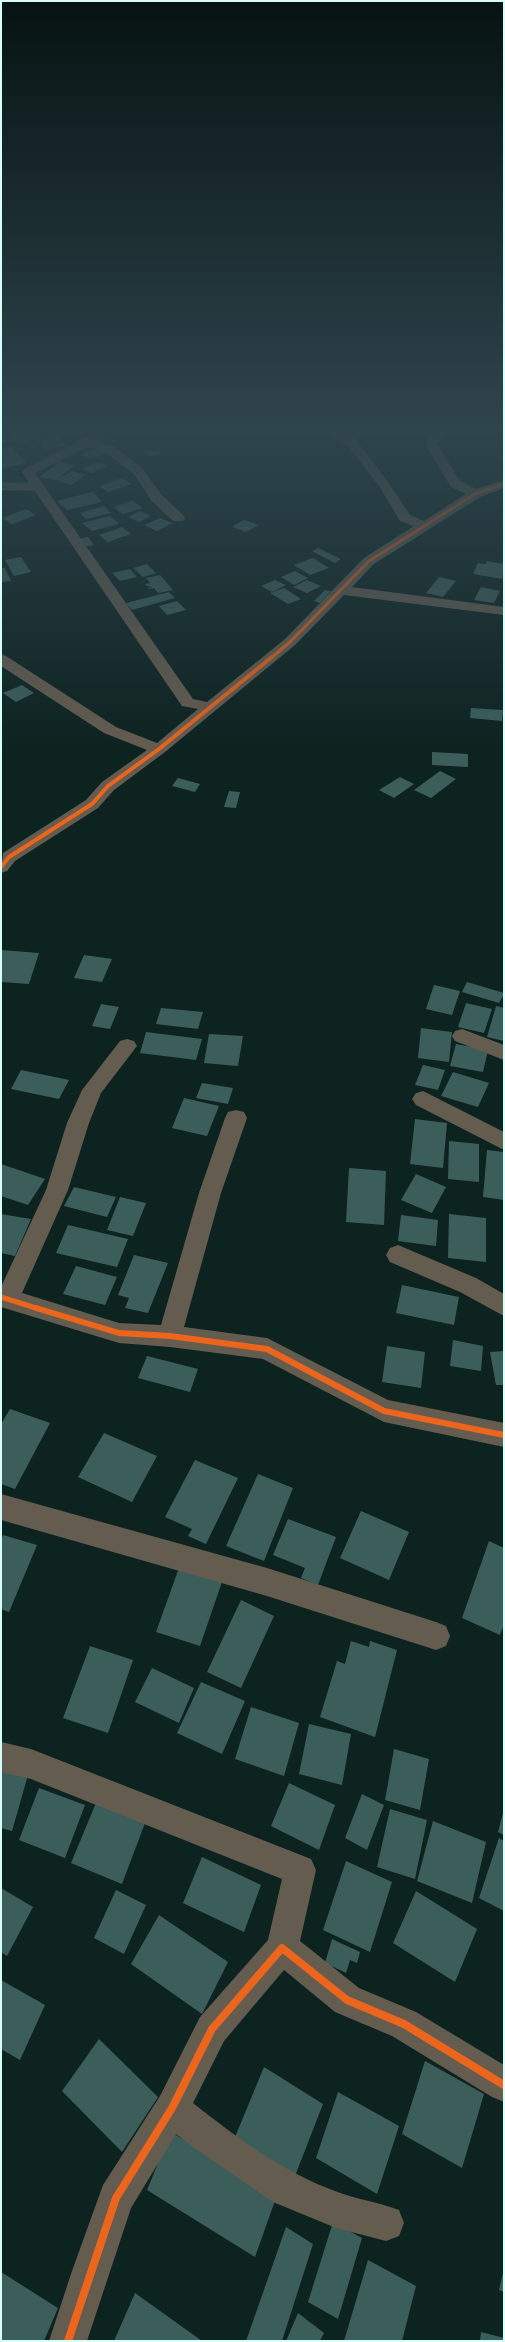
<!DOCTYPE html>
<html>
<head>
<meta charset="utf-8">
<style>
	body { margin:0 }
	#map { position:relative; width:505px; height:2342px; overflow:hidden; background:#0d2320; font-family:"PT Sans Narrow",sans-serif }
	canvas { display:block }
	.frame { position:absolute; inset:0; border:2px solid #d5fff8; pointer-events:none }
</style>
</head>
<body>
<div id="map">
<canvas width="505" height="2342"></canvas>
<div class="frame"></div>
</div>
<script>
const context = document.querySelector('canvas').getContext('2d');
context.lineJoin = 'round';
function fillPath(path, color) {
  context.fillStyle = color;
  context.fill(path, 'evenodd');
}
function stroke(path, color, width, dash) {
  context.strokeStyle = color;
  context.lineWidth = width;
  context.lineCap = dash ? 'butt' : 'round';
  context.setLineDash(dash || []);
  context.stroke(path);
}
fillPath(new Path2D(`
	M5,429H24L12,434L3,430Z
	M29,429L44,432L23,444L9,440Z
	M1,432L10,442L1,443Z
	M55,434L66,446L45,450L35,438Z
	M10,446L27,463L1,469V448Z
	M98,448L107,452L89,459L81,454Z
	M151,450L162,453L154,457L143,454Z
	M59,462L75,465L56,480L39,477Z
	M98,462L107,466L92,473L82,469Z
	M72,471L86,475L71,485L56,480Z
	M122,478L132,484L108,492L99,486Z
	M93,492L102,502L67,510L57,501Z
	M132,501L143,508L123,514L113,507Z
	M104,506L111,513L86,519L80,513Z
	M26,509L36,515L12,524L2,518Z
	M140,511L151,516L139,522L128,517Z
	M110,516L119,524L92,531L82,523Z
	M160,518L173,523L157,531L144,525Z
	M244,520L259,525L246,532L232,527Z
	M122,527L131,534L108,542L99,535Z
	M88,537L94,545L83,547L77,539Z
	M318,548L341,559L335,563L312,551Z
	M21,557L31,572L14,576L5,560Z
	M313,558L329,568L310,575L294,565Z
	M487,561L504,564L502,579L473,574L478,563L486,564Z
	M147,564L156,573L143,577L133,568Z
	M1,568H5L11,581L1,582Z
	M130,569L137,577L120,581L112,573Z
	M295,571L308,578L294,585L281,577Z
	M160,575L173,590L158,593L154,588L149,589L148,588L153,587L147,586L145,584L150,583L146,578Z
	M439,577L456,581L443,597L426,593Z
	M275,580L286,585L272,592L261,586Z
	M307,580L321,586L307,593L293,587Z
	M481,587L500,591L494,603L474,600Z
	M284,588L301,599L288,604L270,593Z
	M325,590L331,591L320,603L314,601Z
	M169,592L175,598L132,610L126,603Z
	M177,601L186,610L167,615L159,606Z
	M22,685L34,693L16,702L3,693Z
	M471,708L503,710L502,721L470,718Z
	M432,752L468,754V767L432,765Z
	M440,771L456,779L431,798L414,790Z
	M400,777L414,784L394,798L379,790Z
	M178,778L200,784L195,792L172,786Z
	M229,791L240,792L236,808L224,807Z
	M1,950L39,953L29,984L1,982Z
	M84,955L112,959L102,982L74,978Z
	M467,982L504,993V994L499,1003L462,992Z
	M434,985L460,991L452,1015L426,1009Z
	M466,1003L492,1009L484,1033L458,1027Z
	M101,1004L119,1007L110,1029L92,1026Z
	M496,1006L504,1008V1041L487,1037Z
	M161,1008L203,1012L198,1029L156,1024Z
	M421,1028L452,1032L449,1062L418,1058Z
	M146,1032L202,1039L196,1060L140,1053Z
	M209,1034L243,1036L238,1066L204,1063Z
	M456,1044L488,1050L483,1072L450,1066Z
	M423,1065L445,1070L438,1090L415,1085Z
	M21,1070L69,1080L59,1099L11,1089Z
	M453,1072L489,1083L478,1107L441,1096Z
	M202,1083L233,1088L228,1104L196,1098Z
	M184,1098L219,1106L207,1136L172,1128Z
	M415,1119L447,1123L443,1168L410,1164Z
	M449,1141L479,1144V1182L448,1179Z
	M487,1150L504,1152V1200L483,1197Z
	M1,1164L45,1179L28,1205L1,1196Z
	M349,1168L386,1171L384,1225L346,1222Z
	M416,1174L446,1187L432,1213L401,1200Z
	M74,1187L116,1197L107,1217L64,1206Z
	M120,1197L146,1203L133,1236L107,1230Z
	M1,1214L31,1219L15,1256L1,1253Z
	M449,1214L486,1218V1262L448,1258Z
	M401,1215L438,1220L436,1246L398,1241Z
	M68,1225L128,1239L117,1267L56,1253Z
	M134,1255L168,1263L148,1313L125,1308L129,1298L118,1295Z
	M76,1266L117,1277L105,1305L63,1294Z
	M402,1285L459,1297L454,1325L396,1313Z
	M453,1340L483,1346L481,1371L450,1366Z
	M387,1346L425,1352L421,1388L382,1382Z
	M504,1351V1385H496L490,1352Z
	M147,1356L198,1369L190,1392L138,1378Z
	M10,1409L50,1423L15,1489L1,1484V1424Z
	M104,1433L157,1456L132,1502L78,1477Z
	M195,1460L238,1478L206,1544L188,1536L192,1529L165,1517Z
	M258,1474L293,1488L264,1561L226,1546Z
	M361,1511L409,1532L389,1580L340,1558Z
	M288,1519L336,1537L318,1585L301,1578L305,1568L273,1555Z
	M3,1535L37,1545L9,1612L1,1609V1540Z
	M489,1541L504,1548V1624L500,1635L462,1618Z
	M180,1565L223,1579L200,1646L156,1632Z
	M241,1600L274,1616L241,1688L207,1672Z
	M351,1641L369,1647L370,1641L397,1650L375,1737L320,1717L337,1661L345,1664Z
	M90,1646L133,1660L108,1733L63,1718Z
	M152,1668L194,1688L179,1723L135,1702Z
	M201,1682L245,1701L222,1754L177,1733Z
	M251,1707L299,1723L284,1776L235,1759Z
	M309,1724L351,1734L342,1785L299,1774Z
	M394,1749L429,1759L420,1810L385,1800Z
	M1,1769L28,1775L12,1831L1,1828Z
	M289,1783L335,1805L319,1850L271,1826Z
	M39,1788L85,1805L65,1858L19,1840Z
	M362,1794L384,1805L367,1850L345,1838Z
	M96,1803L145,1823L122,1884L71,1863Z
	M390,1809L427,1820L415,1879L377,1867Z
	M504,1809V1835L498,1832Z
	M433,1821L486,1842L472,1903L417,1881Z
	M499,1838L504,1841V1911L479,1898Z
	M202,1857L261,1885L244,1932L183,1903Z
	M346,1861L392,1882L370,1952L323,1930Z
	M1,1888L33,1907L7,1956L1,1952Z
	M116,1890L146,1905L124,1954L94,1938Z
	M416,1891L477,1929L455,1982L393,1943Z
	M159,1915L228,1962L202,2014L131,1964Z
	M332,1939L360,1952L357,1963L350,1960L346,1973L325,1963Z
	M1,1980L45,2005L20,2060L1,2049Z
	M99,2039L158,2097L122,2152L62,2091Z
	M425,2061L484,2094L462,2168L402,2134Z
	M264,2067L323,2104L295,2176L235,2137Z
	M338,2092L399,2126L377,2194L316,2158Z
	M171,2132L277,2195L255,2257L147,2190Z
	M333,2222L362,2238L338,2319L308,2302Z
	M286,2227L313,2244L282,2341H246Z
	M368,2260L416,2286L402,2341H344Z
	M1,2272L58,2308L44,2341H1Z
	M503,2273H504V2292L499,2290Z
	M135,2293L202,2341H114Z
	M298,2313L324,2333L320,2341H286Z
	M481,2332L504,2338V2341H480Z`), '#3c5e5a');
fillPath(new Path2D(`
	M103,429H117L97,442L113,446L142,468L161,494L183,515L185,518L183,521H173L151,500L134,474L105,452L88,447L35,473L193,699L207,702L285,639L364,558L414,526L400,521L379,486L348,446L324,429H338L356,440L388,482L410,515L424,521L466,494L451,487L425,444L435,429H447L437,444L460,481L476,489L504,480V488L480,497L374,564L352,587L504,607V615L344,595L295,645L165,752L114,790L98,808L15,861L7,871L1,873L3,853L86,800L102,782L147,750L104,733L1,666V654L6,656L116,727L157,743L198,709L182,706L35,491L1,490V482L29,483L22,472L24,469Z
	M462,1029L504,1045V1060L455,1041L452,1036L455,1031Z
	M127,1039L134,1041L137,1046L101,1093L89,1123L68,1190L22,1293L119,1323L161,1325L199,1193L225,1118L228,1112L236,1110L244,1112L247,1118L221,1193L184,1327L267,1338L388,1400L504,1423V1447L384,1422L263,1359L170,1347L119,1343L1,1307V1287L46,1190L67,1123L82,1090L120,1041Z
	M423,1091L504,1132V1150L416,1105L412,1099L416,1093Z
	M398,1245L476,1278L504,1294V1316L460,1292L390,1262L386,1255L390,1248Z
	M1,1494L267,1568L436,1622L446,1626L450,1636L446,1646L436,1650L267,1596L1,1520Z
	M1,1742L31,1749L311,1859L316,1870L300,1941L359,1988L416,2012L504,2065V2102L492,2097L392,2036L335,2012L284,1970L224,2041L193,2103C236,2137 283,2172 335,2191C355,2199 378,2202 399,2210L404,2223L399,2236L386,2241L336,2228L273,2202L193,2147L176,2134L131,2208L87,2341H49L72,2271L103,2185L160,2096L200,2017L268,1940L282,1879L31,1779L1,1772Z`), '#655c50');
stroke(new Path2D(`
	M271,658L290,642L369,561L475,494L504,484`), '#eb651d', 3);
stroke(new Path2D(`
	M1,867L9,857L92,804L108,786L159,749L272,657`), '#eb651d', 4);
stroke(new Path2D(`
	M1,1297L39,1309`), '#eb651d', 5);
stroke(new Path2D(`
	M36,1308L119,1333L170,1336L267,1349L384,1411L504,1435`), '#eb651d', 6);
stroke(new Path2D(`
	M68,2341L116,2198L172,2108L212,2029L282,1948L347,2000L404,2024L504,2085`), '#eb651d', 8);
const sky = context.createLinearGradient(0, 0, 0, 756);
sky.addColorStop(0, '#071312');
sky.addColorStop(0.57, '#2f454e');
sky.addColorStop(1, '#2f454e00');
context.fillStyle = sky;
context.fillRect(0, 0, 505, 756);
</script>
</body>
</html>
